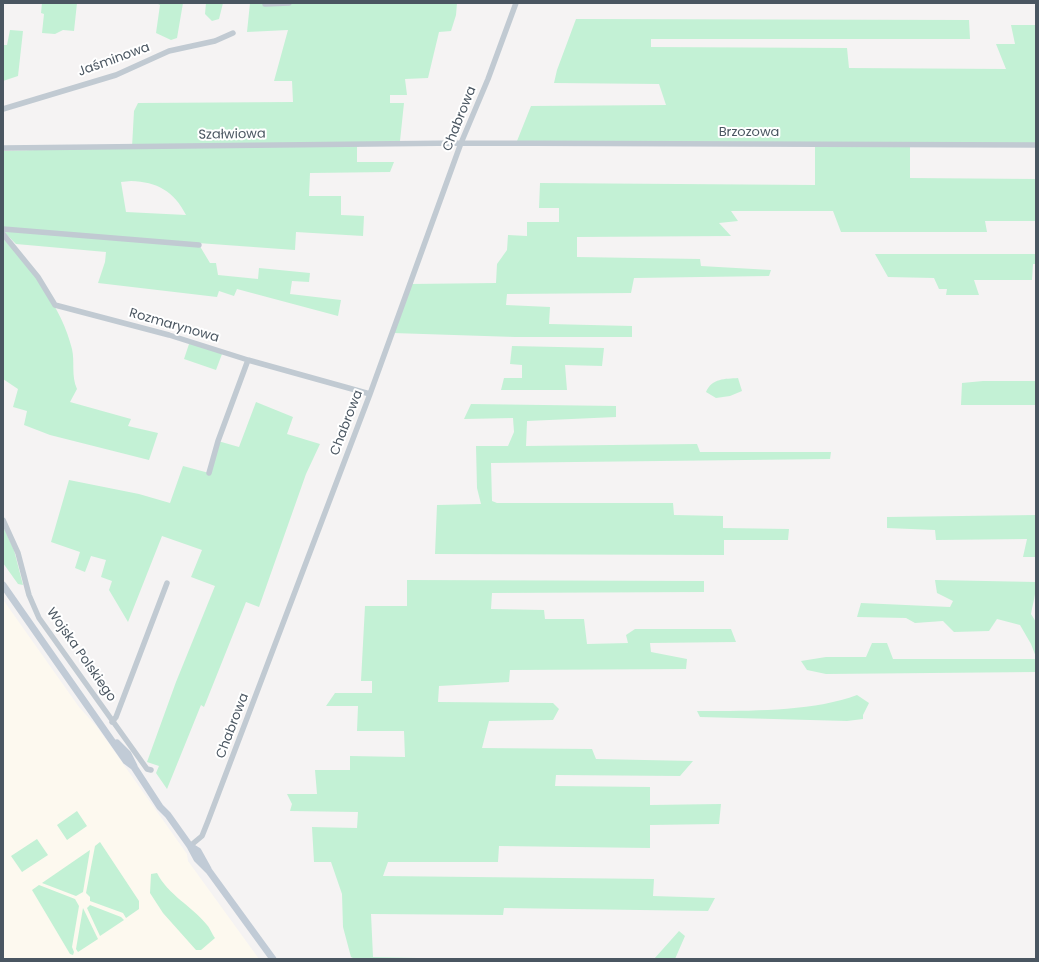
<!DOCTYPE html>
<html>
<head>
<meta charset="utf-8">
<style>
	body { margin:0 }
	#map { position:relative; width:1039px; height:962px; overflow:hidden; background:#f5f3f3; font-family:Poppins,sans-serif }
	canvas { display:block }
	.frame { position:absolute; inset:0; border:4px solid #4a5661; pointer-events:none }
</style>
</head>
<body>
<div id="map">
<canvas width="1039" height="962"></canvas>
<div class="frame"></div>
</div>
<script>
const context = document.querySelector('canvas').getContext('2d');
context.lineJoin = 'round';
function fillPath(path, color) {
  context.fillStyle = color;
  context.fill(path, 'evenodd');
}
function stroke(path, color, width, dash) {
  context.strokeStyle = color;
  context.lineWidth = width;
  context.lineCap = dash ? 'butt' : 'round';
  context.setLineDash(dash || []);
  context.stroke(path);
}
function drawText(font, color, halo, rows, align = 'center') {
  context.font = font + ' Poppins,sans-serif';
  context.lineWidth = 4;
  context.setLineDash([]);
  context.textBaseline = 'middle';
  context.strokeStyle = halo;
  context.fillStyle = color;
  for (const [text, x, y, turn = 0] of rows) {
    context.save();
    context.translate(x, y);
    context.rotate((+turn || 0) * Math.PI / 180);
    context.textAlign = isNaN(turn) ? turn : align;
    if (halo) context.strokeText(text, 0, 0);
    context.fillText(text, 0, 0);
    context.restore();
  }
}
fillPath(new Path2D(`
	M4,601L79,707L97,727L187,854L188,861L259,959H3Z`), '#fdf9ef');
fillPath(new Path2D(`
	M42,3H77L74,31L63,30L55,34L42,33L44,14L41,13Z
	M156,3H183L177,38L171,40L156,33L160,5Z
	M206,3H223L219,19L212,21L205,14Z
	M250,3H457L456,15L451,31L439,32L428,78L405,79L407,95H390V103H404L400,141H517L531,106L666,105L659,84L554,83L557,70L576,19L969,20L970,39H651V47L847,48L849,68L1006,69L996,44H1015L1011,25H1036V145L910,144V178L1036,179V221H985L987,232H841L833,211H731L738,221L719,223L731,236L577,237V257L700,259L701,266L771,270L769,276L634,278L631,293L507,294L506,305L550,307L549,324L632,326V337H515L393,333L410,284L496,283L497,264L507,250L508,235L527,236V222H559V208H539L540,183L815,185V145L363,144L357,147V162H394L390,172L310,173L309,196H341V215L364,216L363,236L296,232L295,250L198,243L210,263H216L218,275L258,279L259,268L310,273L309,282L292,281L290,294L341,300L338,316L237,289L234,296L219,291L217,297L98,283L105,262L106,252L16,244L3,231V151L132,147L134,111L138,103L293,102L292,81H274L288,30L247,32ZM131,181C157,182 174,191 186,215L126,212L121,182Z
	M10,30L23,31L18,76L3,81V45H7Z
	M3,238C31,269 62,307 72,349C75,362 71,376 77,389L70,402L131,419L128,426L158,433L149,460L50,435L24,425L27,411L13,407L18,389L3,379Z
	M875,254H1036V264H1033L1032,280H974L979,295H946L947,289H939L934,278L888,277Z
	M190,341L222,354L216,370L184,359Z
	M512,346L604,348L602,366L565,365L567,390H501L504,378H522V365L510,364Z
	M738,378L742,391L730,396L716,398L706,392C712,378 725,379 738,378Z
	M983,381H1036V405H961L962,383Z
	M256,402L293,417L287,434L320,444L306,474L259,607L246,602L204,707L201,705L167,789L156,773L159,766L147,762L176,682L215,586L191,577L202,550L162,536L128,622L109,590L112,581L101,577L106,560L91,556L85,572L75,568L80,552L51,542L69,480L139,494L170,503L183,466L209,473L218,441L239,447Z
	M471,404L616,406V417L527,421L526,446L697,444L700,452H831L830,459L491,463L492,501L497,503H673L674,515L723,516V528L789,529L788,540H724V555L435,554L437,505L481,504L477,488L476,446H508L514,432L513,418L464,419Z
	M1036,515V557H1023L1027,539L936,540L935,530L887,528V517Z
	M3,526L14,550L23,585L18,584L3,563Z
	M407,580L704,581V592L492,593L491,609L544,610L545,619H584L587,644L628,643L626,635L635,629H731L736,642L650,643L651,652L687,659L686,669L510,670L509,682L439,686L438,702L553,703L559,709L553,720L489,721L482,748L592,749L596,759L693,761L680,776L556,775L555,786L650,787V805L721,804L719,824L650,825V848L499,846L498,862H388L383,876L654,879L653,896L715,898L708,911L504,908L503,915L371,914L373,957L462,959H355L351,957L343,927L342,894L331,862H314L312,827L357,828L358,812L290,811L292,804L287,794H317L315,770H350V756L405,757L404,731H357L358,706H326L335,693H372V681H361L365,606H407Z
	M935,580L1036,582C1036,594 1033,603 1031,614L1036,622V657L1031,644L1020,625L997,619L989,631L954,632L943,621L915,623L906,618L857,617L861,603L950,607L953,601L937,593Z
	M872,643H887L893,659H1036V672L826,674L807,670L801,661L826,657H866Z
	M857,695L869,703L863,715V719L847,721L700,717L697,711C744,711 813,712 857,695Z
	M77,811L87,826L67,840L57,825Z
	M37,839L48,855L22,872L11,856Z
	M100,842L139,901V909L126,918L123,913L90,901V897L86,893L95,846Z
	M90,850L83,892L76,896L42,883Z
	M157,873C168,895 192,906 207,925C210,928 212,934 215,938L201,950H196L163,913L150,893L151,874Z
	M39,885L75,899L79,906L72,947L74,952L73,955L70,954L32,890Z
	M90,905L121,917L124,920L100,936L87,908Z
	M83,908L98,939L78,952L76,949Z
	M679,931L685,936L675,959H654Z`), '#c3f1d5');
stroke(new Path2D(`
	M265,4L289,3
	M3,109L116,75L169,51L215,41L233,33
	M3,148L461,143L1036,145
	M3,229L199,245
	M3,234L38,277L55,305L169,335L248,360L370,394
	M209,473L218,441L248,360
	M3,520L18,553L29,595L39,618L147,769L151,770
	M112,722L116,717L167,583
	M190,846L202,836L208,821L370,394L461,143L488,79L516,3`), '#c1cad2', 5.5);
stroke(new Path2D(`
	M3,585L126,761L134,767L160,807L168,815L190,846L197,859L209,871L273,959
	M117,743L128,754L134,766
	M190,846L198,851L208,869`), '#c1cbd6', 7);
drawText('13px', '#4a5661', '#fff', [
	["Jaśminowa",114,60,-20],
	["Chabrowa",460,119,-68],
	["Brzozowa",749,133],
	["Szałwiowa",232,135,-1],
	["Rozmarynowa",174,326,16],
	["Chabrowa",347,423,-69],
	["Wojska Polskiego",81,655,55],
	["Chabrowa",233,726,-69]
]);
</script>
</body>
</html>
